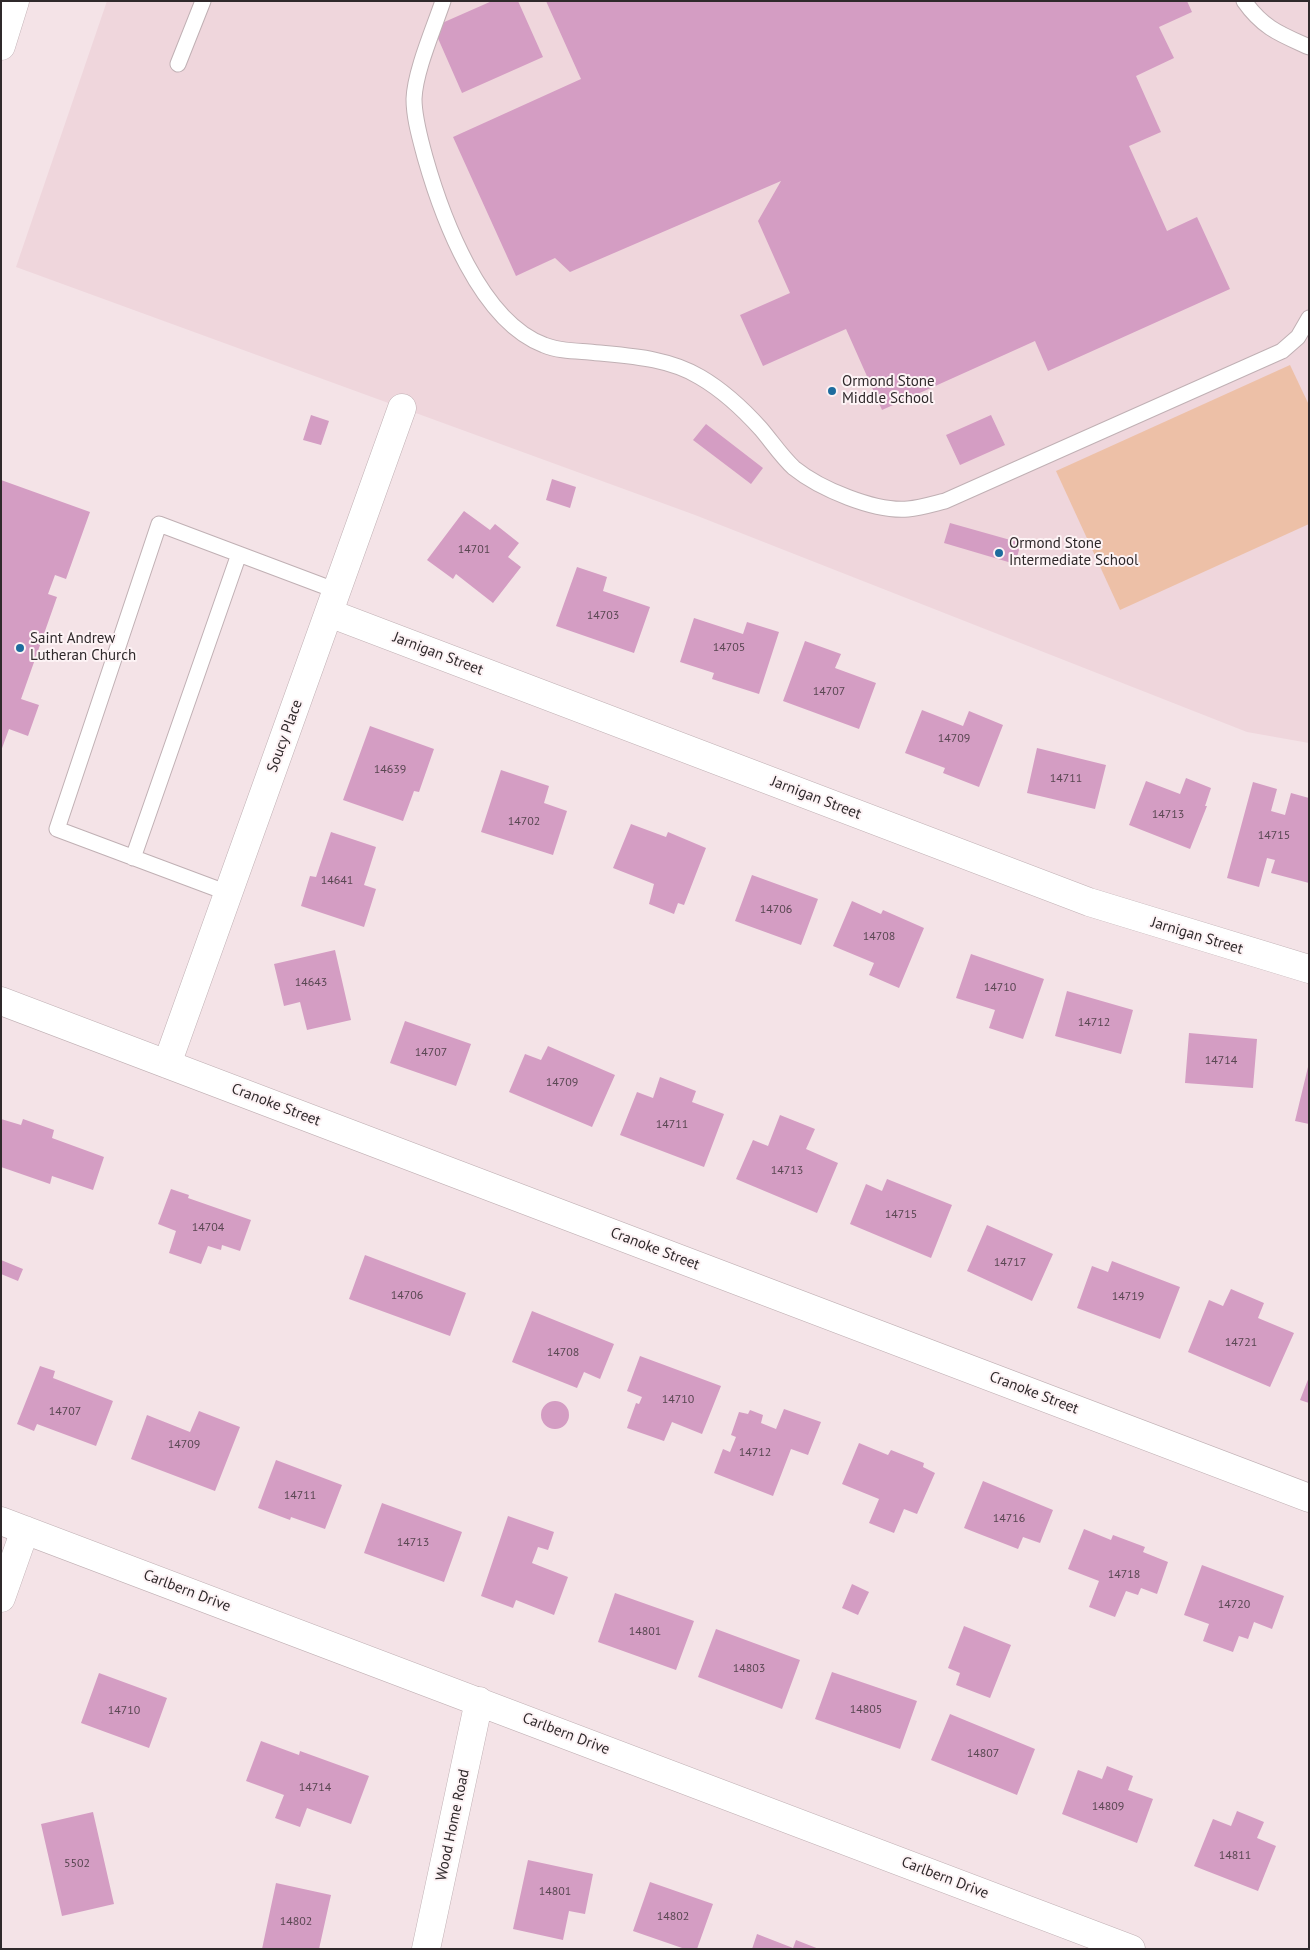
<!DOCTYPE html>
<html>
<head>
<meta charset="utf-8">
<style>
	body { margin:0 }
	#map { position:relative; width:1310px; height:1950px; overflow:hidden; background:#f4e3e7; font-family:"PT Sans",sans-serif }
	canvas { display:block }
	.frame { position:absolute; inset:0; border:2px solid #2f292b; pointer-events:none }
</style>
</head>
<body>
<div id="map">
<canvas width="1310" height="1950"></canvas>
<div class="frame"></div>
</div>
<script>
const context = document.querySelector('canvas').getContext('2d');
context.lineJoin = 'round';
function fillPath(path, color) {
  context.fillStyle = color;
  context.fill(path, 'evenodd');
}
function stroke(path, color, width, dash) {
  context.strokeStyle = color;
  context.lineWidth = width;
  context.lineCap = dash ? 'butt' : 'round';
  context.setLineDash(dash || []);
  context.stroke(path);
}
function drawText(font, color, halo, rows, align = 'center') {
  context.font = font + ' "PT Sans",sans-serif';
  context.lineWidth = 4;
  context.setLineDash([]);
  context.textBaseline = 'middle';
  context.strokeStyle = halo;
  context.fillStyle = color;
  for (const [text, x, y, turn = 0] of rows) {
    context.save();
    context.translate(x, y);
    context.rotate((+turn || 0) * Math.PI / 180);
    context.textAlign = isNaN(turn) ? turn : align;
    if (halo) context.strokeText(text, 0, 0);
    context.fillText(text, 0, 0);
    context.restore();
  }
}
fillPath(new Path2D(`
	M107,1H1309V743L1247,732L695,515L16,267Z`), '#efd6dc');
fillPath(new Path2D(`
	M1290,365L1309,405V524L1120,610L1056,471Z`), '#edc0a7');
fillPath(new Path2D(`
	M492,1H518L543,57L462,93L433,27Z
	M546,1H1187L1192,12L1159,27L1174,58L1136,76L1161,132L1129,146L1167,231L1197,217L1230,289L1048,371L1035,341L882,410L846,329L763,366L740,315L790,293L758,221L781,181L570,272L555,258L516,276L453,137L581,79Z
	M311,415L329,421L321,445L303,440Z
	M991,415L1005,445L960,465L946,435Z
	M706,424L763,468L751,484L693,440Z
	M552,479L576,487L570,508L546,500Z
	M1,480L90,512L66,579L55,575L48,594L57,597L21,699L39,705L28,736L9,729L1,751Z
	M464,511L490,530L495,524L519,543L508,557L521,567L493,603L456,574L453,579L427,560Z
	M950,523L1021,543L1015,564L944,543Z
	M577,567L607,577L603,591L650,607L634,653L556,626Z
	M694,618L743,634L747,622L779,632L759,694L712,679L714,673L680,662Z
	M805,641L841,654L835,668L876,683L859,729L783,701Z
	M922,710L963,726L969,711L1003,725L979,787L943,773L945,768L905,753Z
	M370,726L434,749L419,792L414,791L403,821L343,800Z
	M1037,748L1106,765L1095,809L1027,793Z
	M501,770L549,786L544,803L567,811L553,855L481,832Z
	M1186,778L1211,788L1205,806H1207L1190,849L1129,825L1146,781L1180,794Z
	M1253,782L1277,789L1271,811L1285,815L1291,793L1309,798V883L1271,873L1275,860L1267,858L1259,887L1227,878Z
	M631,824L666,837L668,832L706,848L684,905L678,903L674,914L649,904L654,884L613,868Z
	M331,832L376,847L364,885L376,889L364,927L301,906L310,876L316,877Z
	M752,875L818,899L801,945L735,921Z
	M852,901L881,914L883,910L924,928L899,988L869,975L874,963L833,946Z
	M335,950L351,1020L307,1030L300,1002L284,1006L274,964Z
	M971,954L1044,979L1023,1039L989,1028L995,1010L956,998Z
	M1067,991L1133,1010L1121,1054L1055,1036Z
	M405,1021L471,1044L456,1086L390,1063Z
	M1189,1033L1257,1039L1253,1088L1185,1083Z
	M548,1046L615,1075L592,1127L509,1092L525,1054L541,1060Z
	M1308,1067L1309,1068V1124L1295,1121Z
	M660,1077L696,1091L692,1102L724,1114L704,1167L620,1135L637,1092L653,1098Z
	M780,1115L815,1129L806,1149L838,1163L817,1213L736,1179L753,1140L768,1146Z
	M1,1119L21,1125L23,1119L54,1130L52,1138L104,1157L93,1190L52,1176L50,1184L1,1167Z
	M887,1179L952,1205L931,1258L850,1224L866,1184L882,1191Z
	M171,1189L189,1195L188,1198L251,1220L240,1251L222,1245L221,1250L208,1246L201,1264L169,1253L176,1231L158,1224Z
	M987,1225L1053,1254L1032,1301L967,1271Z
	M365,1255L466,1293L450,1336L349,1299Z
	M1,1260L23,1269L18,1281L1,1274Z
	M1112,1261L1180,1287L1160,1339L1077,1308L1092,1266L1108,1272Z
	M1231,1289L1264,1303L1258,1318L1294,1333L1270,1387L1188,1352L1209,1300L1223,1306Z
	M532,1311L614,1344L600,1379L584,1372L577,1388L512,1362Z
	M640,1356L721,1386L702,1434L672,1422L664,1441L627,1428L636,1403L639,1404L642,1397L627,1391Z
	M40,1366L55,1371L53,1378L113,1401L96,1446L37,1424L34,1431L17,1424Z
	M1309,1377V1403L1300,1400Z
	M541 1415a14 14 0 1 1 28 0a14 14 0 1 1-28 0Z
	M784,1409L821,1422L808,1455L791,1449L773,1496L714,1473L723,1449L730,1452L736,1437L731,1435L739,1412L748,1414L750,1410L763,1415L761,1423L776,1429Z
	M199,1411L240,1427L215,1491L131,1459L147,1415L190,1432Z
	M859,1443L888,1455L891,1450L924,1463L923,1467L935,1473L917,1514L904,1509L894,1533L869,1523L879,1499L842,1484Z
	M276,1460L342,1485L325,1529L291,1517L290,1520L258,1508Z
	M983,1481L1053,1510L1040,1543L1023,1537L1018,1549L964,1528Z
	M382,1503L462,1532L444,1582L364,1553Z
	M508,1516L554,1532L548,1550L538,1547L532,1563L568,1577L554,1615L516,1600L513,1608L481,1596Z
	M1084,1529L1111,1540L1113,1535L1145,1547L1143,1552L1168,1562L1157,1594L1141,1588L1138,1595L1126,1591L1115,1617L1089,1607L1099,1581L1068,1569Z
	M1202,1565L1284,1596L1272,1629L1254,1622L1248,1639L1239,1636L1233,1652L1203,1641L1209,1624L1184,1615Z
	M852,1584L869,1592L858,1615L842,1608Z
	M615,1593L694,1621L676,1670L598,1642Z
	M964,1626L1011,1645L990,1698L956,1685L960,1673L948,1668Z
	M716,1629L800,1660L782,1709L698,1677Z
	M832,1672L917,1701L900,1749L815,1719Z
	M99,1673L167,1698L149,1748L81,1723Z
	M950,1714L1035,1749L1017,1795L931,1760Z
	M261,1741L299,1755L300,1751L369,1776L351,1824L307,1808L300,1827L275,1818L284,1795L246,1781Z
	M1107,1766L1133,1776L1128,1790L1153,1799L1137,1843L1062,1814L1078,1770L1102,1779Z
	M1237,1811L1264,1822L1257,1838L1276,1846L1258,1891L1194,1866L1213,1819L1231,1826Z
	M93,1812L114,1904L62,1916L41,1824Z
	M528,1860L593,1874L585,1914L569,1911L563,1940L513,1929Z
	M650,1882L713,1904L697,1949H685L633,1931Z
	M276,1883L331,1895L319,1949H262Z
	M757,1934L793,1948L796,1940L819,1949H752Z`), '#d49dc3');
const service = new Path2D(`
	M443,1C434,28 415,71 414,99C414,118 420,138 425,157C442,217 480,321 544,345C558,351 574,351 589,352C627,356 667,357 700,377C724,391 743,409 761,429C772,442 782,457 794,468C820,489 875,512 908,509C920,508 933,504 945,501L1282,351L1298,337L1309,318
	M1244,1C1263,28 1280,34 1309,47
	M178,64L203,1
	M133,858L239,554
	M228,893L57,829L159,524L337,591`);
const minor = new Path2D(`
	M329,613L1089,902L1309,969
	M1,1001L1309,1498
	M167,1064L402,408
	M1,1521L1131,1949
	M1,1598L25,1530
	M426,1949L479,1701`);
const primary = new Path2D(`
	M1,46L15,1`);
stroke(service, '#c0b0b4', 17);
stroke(minor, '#c0b0b4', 29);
stroke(primary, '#c0b0b4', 29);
stroke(service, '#fff', 15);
stroke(minor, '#fff', 28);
stroke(primary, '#fff', 28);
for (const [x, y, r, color] of [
	[832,391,5,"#1d6c9e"],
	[999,553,5,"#1d6c9e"],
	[20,648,5,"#1d6c9e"]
]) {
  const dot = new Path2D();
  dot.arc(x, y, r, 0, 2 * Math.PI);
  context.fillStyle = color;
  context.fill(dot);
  stroke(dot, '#fdf3f5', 2);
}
drawText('12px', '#584651', null, [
	["14701",474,550],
	["14703",603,616],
	["14705",729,648],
	["14707",829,692],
	["14709",954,739],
	["14639",390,770],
	["14711",1066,779],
	["14713",1168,815],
	["14702",524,822],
	["14715",1274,836],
	["14641",337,881],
	["14706",776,910],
	["14708",879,937],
	["14643",311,983],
	["14710",1000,988],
	["14712",1094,1023],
	["14707",431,1053],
	["14714",1221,1061],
	["14709",562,1083],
	["14711",672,1125],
	["14713",787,1171],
	["14715",901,1215],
	["14704",208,1228],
	["14717",1010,1263],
	["14706",407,1296],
	["14719",1128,1297],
	["14721",1241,1343],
	["14708",563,1353],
	["14710",678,1400],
	["14707",65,1412],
	["14709",184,1445],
	["14712",755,1453],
	["14711",300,1496],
	["14716",1009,1519],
	["14713",413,1543],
	["14718",1124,1575],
	["14720",1234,1605],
	["14801",645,1632],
	["14803",749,1669],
	["14805",866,1710],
	["14710",124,1711],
	["14807",983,1754],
	["14714",315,1788],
	["14809",1108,1807],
	["14811",1235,1856],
	["5502",77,1864],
	["14801",555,1892],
	["14802",673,1917],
	["14802",296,1922]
]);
drawText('15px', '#2f292b', '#fdf3f5', [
	["Ormond Stone",842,382],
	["Middle School",842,399],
	["Ormond Stone",1009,544],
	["Intermediate School",1009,561],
	["Saint Andrew",30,639],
	["Lutheran Church",30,656]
], 'left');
drawText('15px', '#2f292b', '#fdf3f5', [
	["Jarnigan Street",438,654,21],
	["Soucy Place",285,736,-70],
	["Jarnigan Street",816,798,21],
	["Jarnigan Street",1197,936,17],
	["Cranoke Street",276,1105,21],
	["Cranoke Street",655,1249,21],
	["Cranoke Street",1034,1393,21],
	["Carlbern Drive",187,1591,21],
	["Carlbern Drive",566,1734,21],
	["Wood Home Road",453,1825,-78],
	["Carlbern Drive",945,1878,21]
]);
</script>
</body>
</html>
